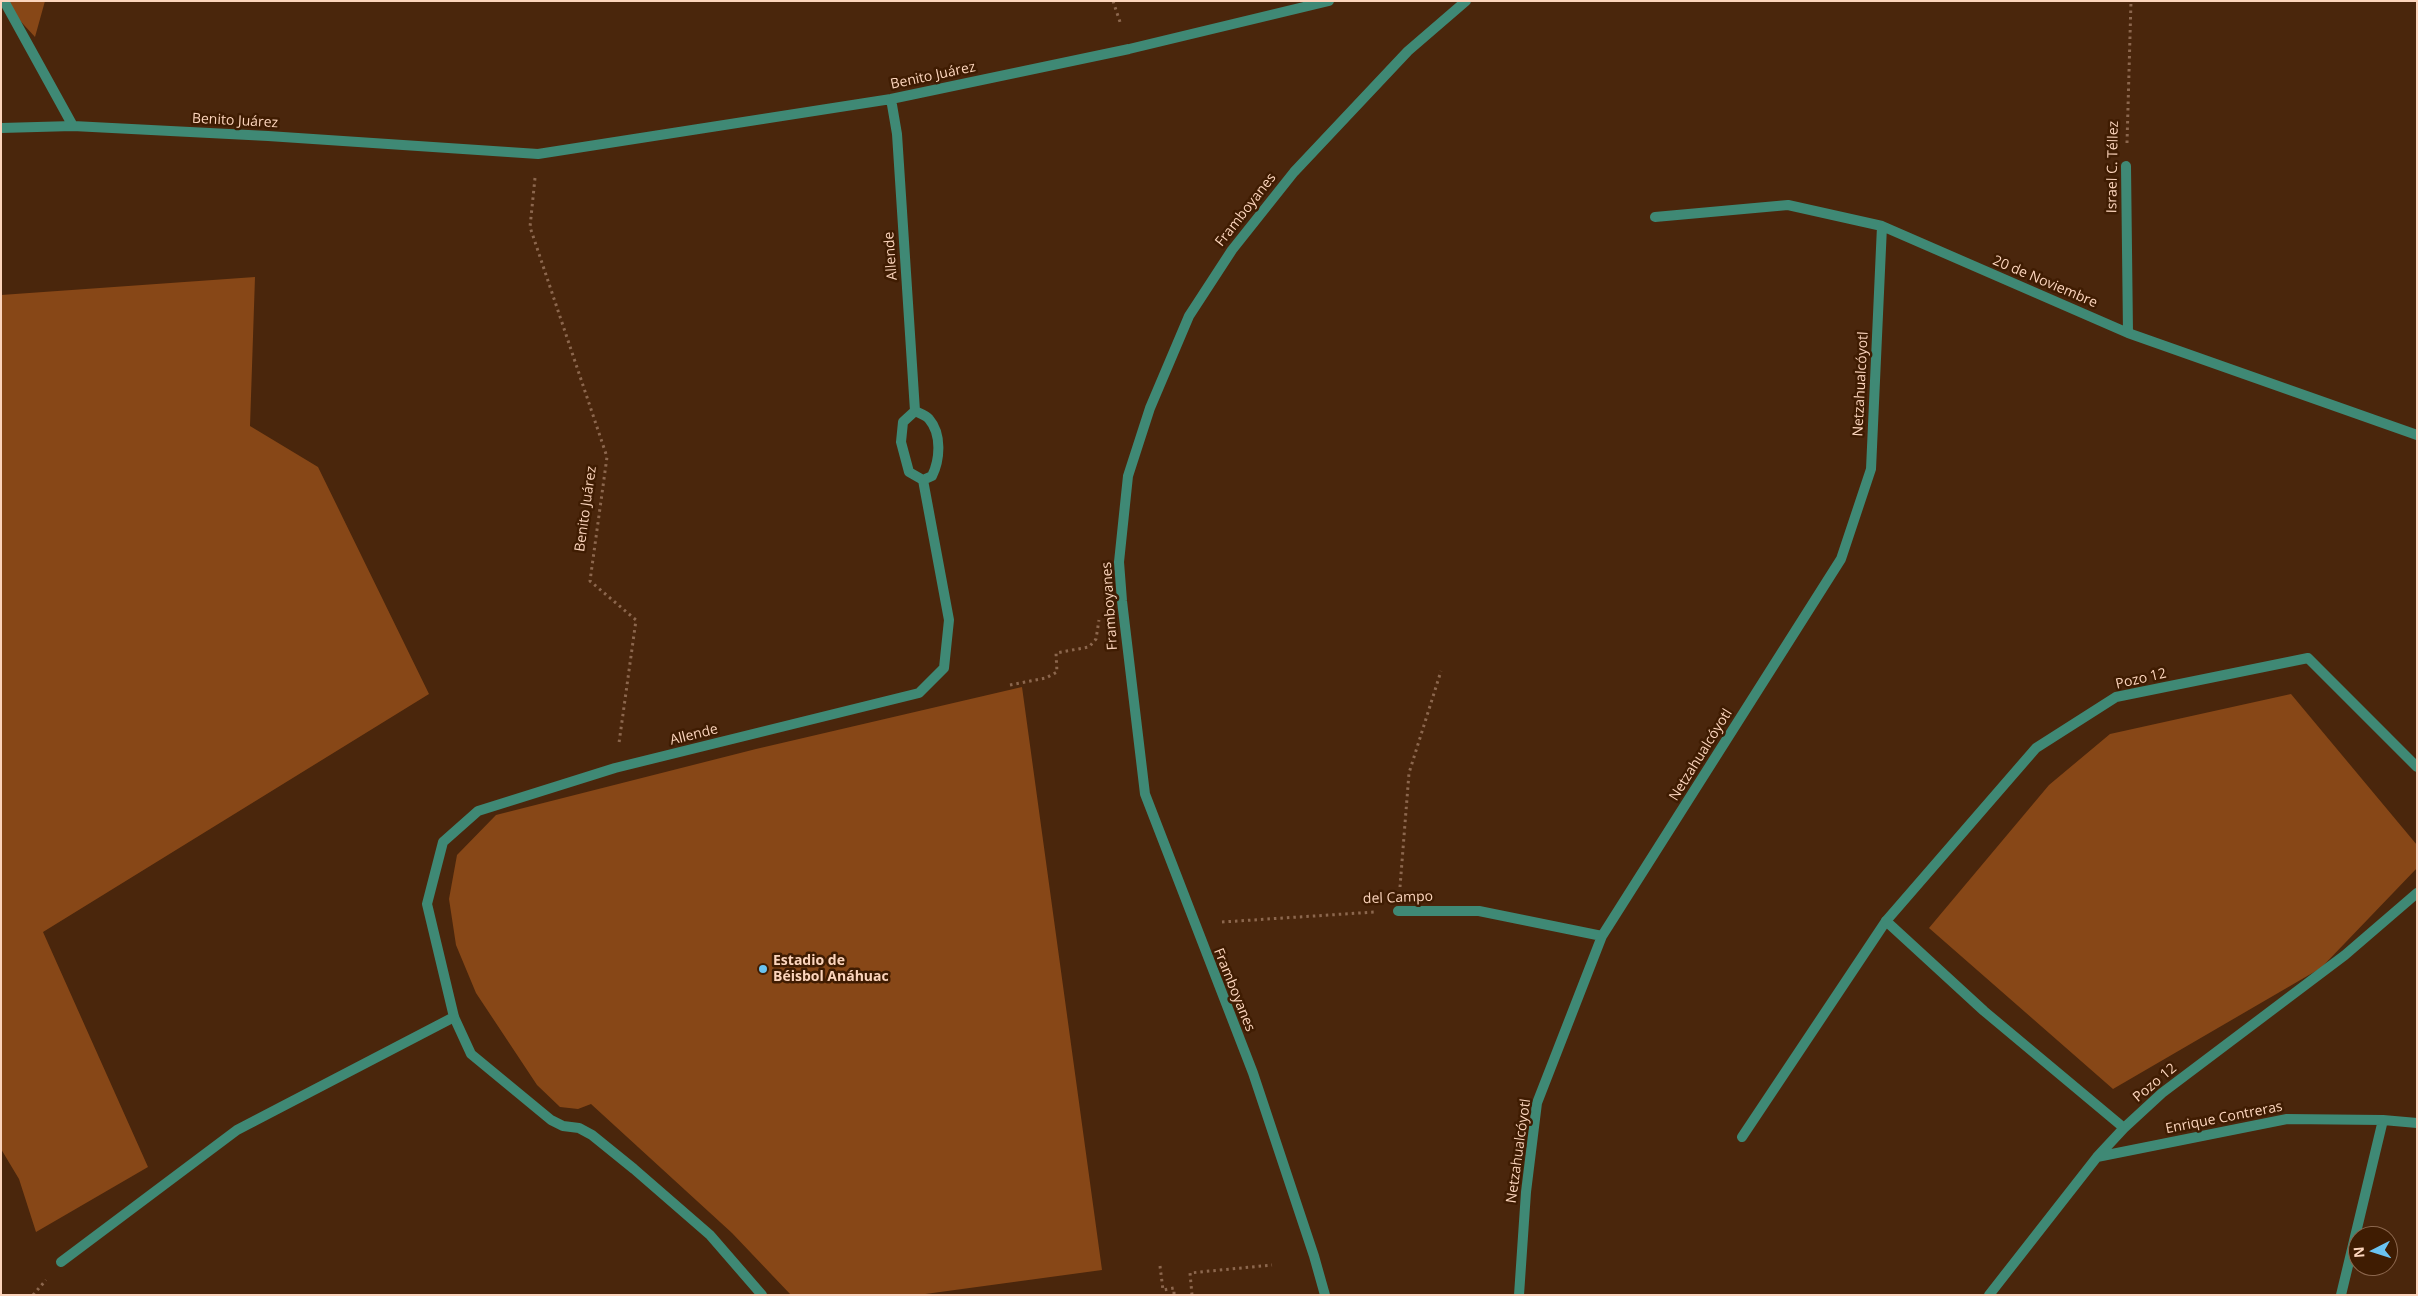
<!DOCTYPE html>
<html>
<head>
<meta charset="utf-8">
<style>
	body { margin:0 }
	#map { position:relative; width:2418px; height:1296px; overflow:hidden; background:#4a260c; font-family:"Open Sans",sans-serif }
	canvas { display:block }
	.frame { position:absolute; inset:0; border:2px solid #fcd5bd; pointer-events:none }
	.north { position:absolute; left:2348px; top:1226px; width:50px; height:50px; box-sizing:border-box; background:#3f1c02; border:1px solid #8b664d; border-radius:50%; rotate:265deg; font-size:14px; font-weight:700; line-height:20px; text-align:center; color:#fcd5bd }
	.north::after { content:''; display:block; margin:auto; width:18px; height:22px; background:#6ac3f1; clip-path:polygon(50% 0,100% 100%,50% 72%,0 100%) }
</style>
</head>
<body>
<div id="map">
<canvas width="2418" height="1296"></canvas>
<div class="frame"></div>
<div class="north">N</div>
</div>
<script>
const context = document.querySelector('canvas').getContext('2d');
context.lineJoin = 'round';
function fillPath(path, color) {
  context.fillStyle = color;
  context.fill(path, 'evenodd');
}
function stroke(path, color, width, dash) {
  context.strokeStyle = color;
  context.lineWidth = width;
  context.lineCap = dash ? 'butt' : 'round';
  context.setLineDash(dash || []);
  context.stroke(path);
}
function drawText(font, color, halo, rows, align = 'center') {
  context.font = font + ' "Open Sans",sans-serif';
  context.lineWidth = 5;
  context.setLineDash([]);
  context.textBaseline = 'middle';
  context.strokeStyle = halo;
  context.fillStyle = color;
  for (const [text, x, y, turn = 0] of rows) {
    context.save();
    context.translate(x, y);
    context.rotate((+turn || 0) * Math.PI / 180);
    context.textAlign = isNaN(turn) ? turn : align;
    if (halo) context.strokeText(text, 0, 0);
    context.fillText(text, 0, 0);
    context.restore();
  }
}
fillPath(new Path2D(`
	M2,1H45L35,37Z
	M255,277L250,426L318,467L429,694L43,932L148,1167L36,1232L19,1179L1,1149V295Z
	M1022,687L1102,1270L918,1295H791L732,1233L591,1104L578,1109L560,1107L537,1085L476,993L456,945L449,899L457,855L496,815L756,749Z
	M2291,694L2417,845V868L2321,968L2113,1089L1929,928L2049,785L2110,734Z`), '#874717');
stroke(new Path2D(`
	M1113,1L1121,25
	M2127,143L2131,1
	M535,178L530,227L607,457L590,581L636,620L619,743
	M1010,685L1046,678L1057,672L1056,653L1089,647L1096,639L1099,620
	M1400,887L1409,773L1441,671
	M1222,922L1375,912
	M1160,1266L1163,1290L1174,1288V1295
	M937,1294V1295
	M33,1295L46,1280
	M1192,1295L1190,1273L1272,1265`), '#8c674e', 3, [2.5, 4]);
stroke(new Path2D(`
	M454,1017L471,1054L551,1120L563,1126L579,1128L592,1135L634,1169L710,1235L762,1295
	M1742,1137L1886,921L2036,748L2116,697L2308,658L2417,767`), '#3f8975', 10);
stroke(new Path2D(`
	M4,1L73,126
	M1,128L73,126L268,136L538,154L891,99L1129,49L1329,1
	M2126,166L2128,333
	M1655,217L1788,205L1882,226L2128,333L2417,435
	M915,411C919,413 926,415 929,419C942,434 940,460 932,476L923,480
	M1398,911H1479L1602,936
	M1886,921L1984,1011L2124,1128
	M2097,1157L2287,1119L2383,1120L2417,1123
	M61,1262L237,1130L454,1017L427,904L443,842L478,811L615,768L919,693L944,668L949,620L923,480L909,472L901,442L903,422L915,411L897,134L891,99
	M1519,1295L1526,1192L1537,1103L1602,936L1841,559L1871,469L1882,226
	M1989,1295L2097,1157L2124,1128L2162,1093L2345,955L2417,893
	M2341,1295L2383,1120`), '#3f8975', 10);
stroke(new Path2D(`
	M1325,1295L1314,1256L1253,1073L1145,794L1122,601L1119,562L1128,476L1150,408L1189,316L1232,250L1294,172L1408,51L1466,1`), '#3f8975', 10);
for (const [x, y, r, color] of [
	[763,969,5,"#6ac3f1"]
]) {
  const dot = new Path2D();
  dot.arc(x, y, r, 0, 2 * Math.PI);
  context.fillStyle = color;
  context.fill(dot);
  stroke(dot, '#3f1c02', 2);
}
drawText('14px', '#fcd5bd', '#3f1c02', [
	["Benito Juárez",933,76,-12],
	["Benito Juárez",235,121,3],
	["Israel C. Téllez",2113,167,-89],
	["Framboyanes",1246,210,-52],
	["Allende",891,256,-94],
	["20 de Noviembre",2045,282,23],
	["Netzahualcóyotl",1861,384,-87],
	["Benito Juárez",586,509,-82],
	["Framboyanes",1110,606,-94],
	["Pozo 12",2141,679,-13],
	["Allende",694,735,-14],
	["Netzahualcóyotl",1701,755,-58],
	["del Campo",1398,898,-2],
	["Framboyanes",1234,990,68],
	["Pozo 12",2155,1083,-40],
	["Enrique Contreras",2224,1118,-11],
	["Netzahualcóyotl",1519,1151,-82]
]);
drawText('bold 14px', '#fcd5bd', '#3f1c02', [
	["Estadio de",773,961],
	["Béisbol Anáhuac",773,977]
], 'left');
</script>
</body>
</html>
